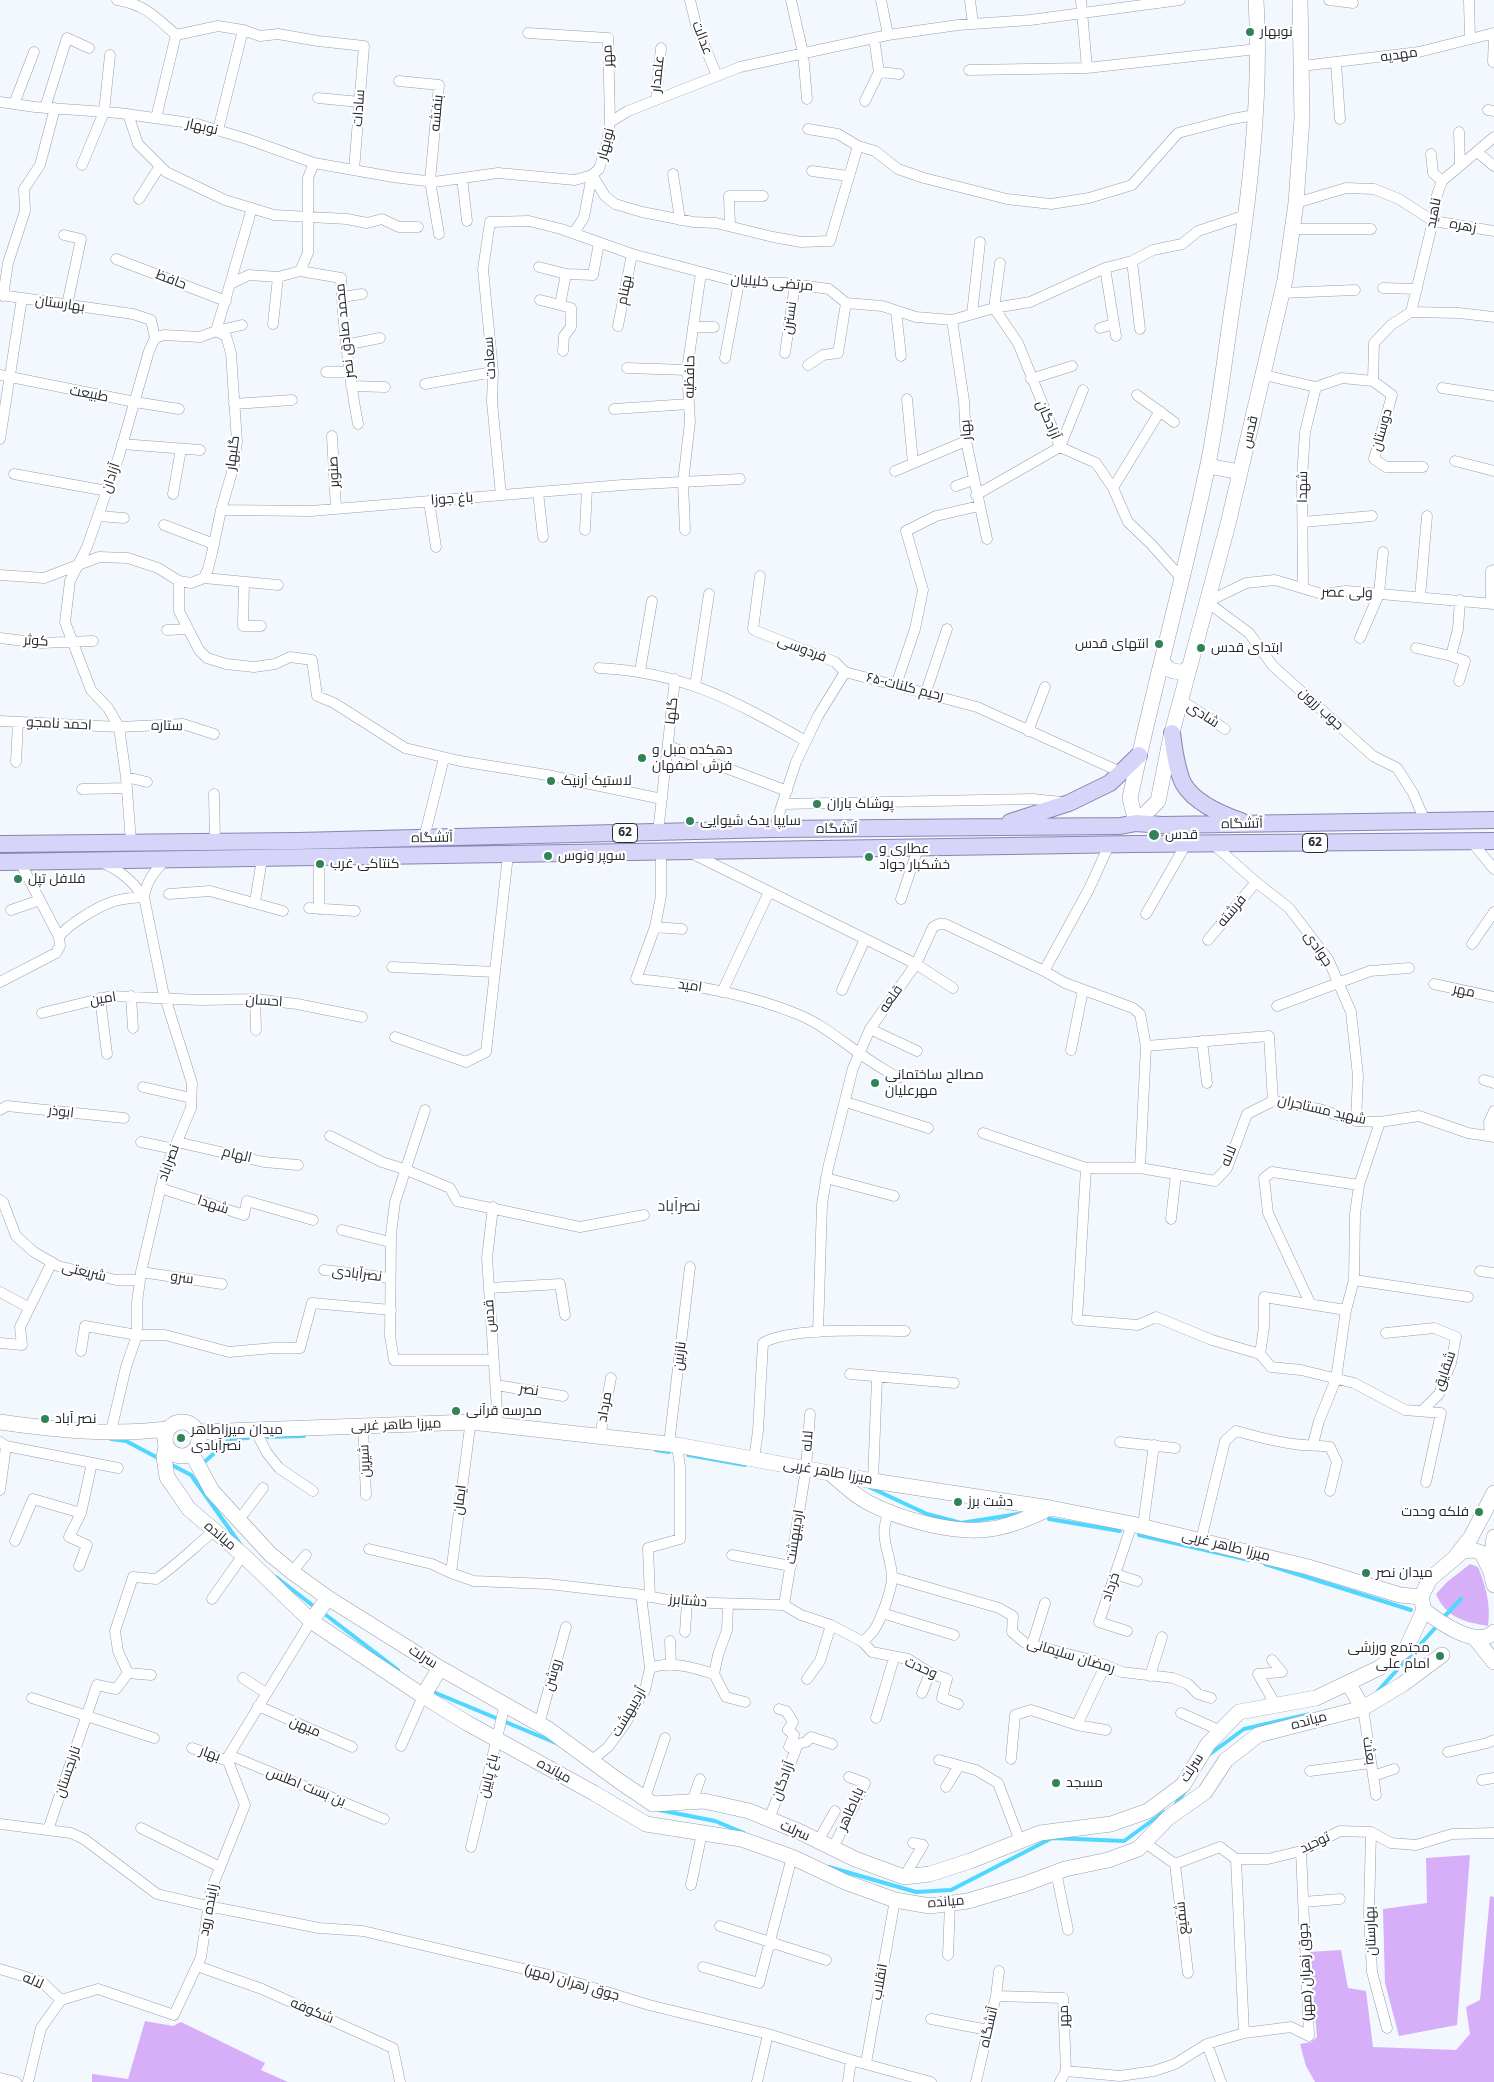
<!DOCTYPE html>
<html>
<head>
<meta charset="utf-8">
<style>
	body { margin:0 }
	canvas { display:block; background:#f3f7fe }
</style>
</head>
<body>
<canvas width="1494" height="2082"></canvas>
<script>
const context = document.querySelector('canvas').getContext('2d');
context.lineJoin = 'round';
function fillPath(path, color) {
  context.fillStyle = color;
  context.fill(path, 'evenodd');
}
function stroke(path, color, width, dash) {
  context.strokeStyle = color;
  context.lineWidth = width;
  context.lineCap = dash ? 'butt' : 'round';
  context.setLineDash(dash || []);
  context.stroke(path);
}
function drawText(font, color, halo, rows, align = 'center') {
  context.font = font + ' "Noto Sans",Cairo,sans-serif';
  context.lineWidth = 4.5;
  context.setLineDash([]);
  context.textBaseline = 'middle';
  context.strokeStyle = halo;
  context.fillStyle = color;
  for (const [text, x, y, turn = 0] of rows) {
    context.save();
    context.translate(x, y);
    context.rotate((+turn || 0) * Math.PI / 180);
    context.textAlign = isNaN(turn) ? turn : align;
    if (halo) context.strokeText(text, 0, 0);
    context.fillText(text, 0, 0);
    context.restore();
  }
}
fillPath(new Path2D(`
	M1470,1564L1478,1567C1486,1587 1491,1605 1488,1626C1465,1622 1446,1618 1436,1594L1447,1582Z
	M1470,1855L1457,2025L1399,2036L1385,1983L1383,1909L1427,1903L1426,1858Z
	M1490,1896L1494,1897V2082H1315L1306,2066L1300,2044L1311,2042L1317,2037L1309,1952L1341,1950L1348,1988L1366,1991L1373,2047L1456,2050L1470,2034L1466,2007L1480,2000Z
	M145,2021L173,2026L181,2022L265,2063L261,2070L288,2082H92V2074L128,2079Z`), '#d7aff9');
stroke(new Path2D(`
	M268,1437L304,1436
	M111,1439L126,1441L160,1459
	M656,1450L669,1452
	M688,1455L745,1465
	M168,1463L191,1475L240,1544
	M201,1465L230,1439L248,1438
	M869,1487L927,1514L961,1523L1018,1514
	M1049,1519L1120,1531
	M1139,1535L1249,1560
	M1265,1564L1411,1610
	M276,1577L316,1608
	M322,1612L398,1670
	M1443,1618L1461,1599
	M431,1691L556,1743
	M1377,1692L1436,1627
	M1210,1754L1244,1729L1310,1714
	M1176,1804L1185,1791
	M659,1810L715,1821L744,1833
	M829,1867L916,1892L951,1890L1052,1838L1124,1841L1164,1812`), '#4fd7ff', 4);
const street = new Path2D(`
	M117,0C144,4 156,17 176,35L218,26L243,30L260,36L278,34L318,41L364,46L354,170
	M690,0L696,25L717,76
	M791,0L803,53L807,99
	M881,0L888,35
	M970,0L973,24
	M1081,0L1087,68
	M1329,0L1353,3
	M1469,0L1470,39
	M528,33L608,38L610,122
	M1493,62L1494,33
	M1336,63L1340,119
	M1302,66L1419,52L1494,33
	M969,70L1087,68L1257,49
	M879,72L899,74
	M399,81L439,85L430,181L439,234
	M318,98L360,102
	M656,100L661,48
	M865,101L879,72L874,38
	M0,102L35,107L119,113L197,124L247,139L314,163L393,177L434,182L498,173L575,180L592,175L599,169L607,143L610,122L628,111L740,67L888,35L958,25L1030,20L1180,0
	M14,104L34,52
	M45,108L67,38L89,48
	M1488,110L1494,111
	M128,114L138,144L166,172L225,200L274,215L347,219L367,223L382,219L399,227H418
	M156,118L176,35
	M808,129L838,134L858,146
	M218,130L243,30
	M1459,132L1460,165
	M1477,152L1494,166
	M1431,154L1433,173L1442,181
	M82,165L104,112L110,55
	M812,171L848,176
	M673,174L680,220
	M592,175L605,196L615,204L642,212L693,222L716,223L773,237L801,242L830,241L858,146L875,151L898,169L924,178L1007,199L1051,204L1089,198L1132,185L1178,133L1232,119L1255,115
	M462,178L467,221
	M139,199L160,166
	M1296,203L1346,188L1374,189L1399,199L1433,221L1494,231
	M730,226L729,196H763
	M1293,229H1371
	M574,233L584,217L592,175
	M64,235L81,239L67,305
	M116,259L226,301
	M1132,261L1140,329
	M1000,263L994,308L1018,343L1060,447L1096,463L1113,488L1128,522L1151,544L1182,579
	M539,267L566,274
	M1105,268L1116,336
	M300,271L341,278C343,328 349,375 358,424
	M230,284L252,208
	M1383,288L1417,289
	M1282,293L1355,290
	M0,295L22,298
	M3,296L8,263L25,211L24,189L40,165L55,108
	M342,297L362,294
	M540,300L560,305
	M896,311L901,356
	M1411,312L1433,221L1437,195L1442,181L1494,137
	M972,314L980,242
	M952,320L964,401L966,441L987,539
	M273,324L278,277
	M618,326L632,254
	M693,327H714
	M1100,328L1114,324
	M216,331L242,325
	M345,345L380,338
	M563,351L564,336L571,327V308L560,305L566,274L593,275L599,243
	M785,353L795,284
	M725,358L739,282
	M808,365L823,355L838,353L846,303
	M627,368L687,370
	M326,372H348
	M0,375L135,402L179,409
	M1264,375L1316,387L1342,378L1373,381L1392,395L1374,459L1386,467H1423
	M1031,379L1072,366
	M1373,381L1374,343L1391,325L1411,312L1459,313L1494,317
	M425,384L493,372
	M351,386L385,387
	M1442,388L1494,396
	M1137,395L1174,422
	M907,399L913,463
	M234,404L292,400
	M614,409L689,404
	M332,436L336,509
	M0,439L22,298L133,314L151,320L155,338
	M122,444L200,450
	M1455,461L1494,471
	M895,471L966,441
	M14,474L107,491
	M956,486L973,480
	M1113,488L1160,411
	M538,492L543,537
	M173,494L181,449
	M501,495L492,402L493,372L483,269L490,222L529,221L561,229L632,254L739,282L785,283L829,289L846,303L882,306L916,317L952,320L994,308L1030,302L1105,268L1132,261L1153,250L1182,244L1198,231L1246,215
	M976,495L1060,447L1083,390
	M429,501L436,547
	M221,510L311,511L622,485L740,479
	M98,516L124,518
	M1303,522L1372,516
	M164,525L214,544
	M585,530L587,488
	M685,530L683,482L690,422L687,370L701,273
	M0,575L44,578L99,557L128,558L158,568L179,581L191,583L204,578L208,569L212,553L221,510L234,465L237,442L231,353L226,336L216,331
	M760,576L753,629L756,631L835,662L845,672
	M204,578L278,585
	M179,581V611L199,650L207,658L226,664L254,667L275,664L290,657L312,660L317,696L334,703L405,748L460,761L547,775L662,799
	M244,582L243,626H261
	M1303,588L1302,478L1305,432L1316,387
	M1420,597L1427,516
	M1491,604V571L1494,570
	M167,630L187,629
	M0,638L40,643L93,641
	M1360,638L1379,594L1383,552
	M1416,648L1451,656
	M599,668C684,672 734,701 806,741
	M640,671L652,601
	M1459,681L1465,661L1451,656L1458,629L1460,600
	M896,685L915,629L923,590L906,531L936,516L979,506
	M695,686L709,594
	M926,692L947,629
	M1181,700L1225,729
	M0,721L119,727L183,724L214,734
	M1028,731L1045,687
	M668,746L787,791
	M16,762L18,722
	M126,777L147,782
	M82,789L127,788
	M214,794L215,841
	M783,804L1033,799L1061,802
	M1425,821L1413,793L1397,768L1373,756L1273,666L1249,633L1207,602L1246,583L1275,580L1322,594L1346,591L1494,604
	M774,829L796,762L818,716L845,672L977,707L1123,773
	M658,833L675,679
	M424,838L444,758
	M1471,841L1494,869
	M131,842L126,777L119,727L108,708L91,690L65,622L70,581L87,547L119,456L149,351L155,338L164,335L200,337L216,331L230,284L249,275L278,277L300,271L308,253V178L314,163
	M1213,844L1256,882L1289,908L1328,959L1351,1012L1358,1076L1356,1121
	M661,852V896L655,927L636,979C691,984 746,993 797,1014C820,1023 839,1039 859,1053C871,1062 885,1070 898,1078
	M691,853L916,964L953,988
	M20,862L59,937
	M103,863C121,871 132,881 144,897
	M169,894L210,891L283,911
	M901,899L918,848
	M255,902L262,859
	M309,908L355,911
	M319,909V858
	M11,910L40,900
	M1146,914L1186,844
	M655,927L682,929
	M1208,940L1256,882
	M1472,944L1494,912
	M392,967L495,972
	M1044,971L1065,983L1133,1008L1140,1014L1146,1046L1140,1168H1086L1077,1320L1138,1325L1156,1317L1212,1340L1260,1354
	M0,982L56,953L60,946L59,937C67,925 97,907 112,902C122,898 134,898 144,897
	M1434,984L1494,997
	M842,990L865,939
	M722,992L769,892
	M131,996L133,1028
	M100,998L107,1054
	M255,999L256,1030
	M1277,1006L1370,971L1409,968
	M42,1013L111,996L200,1000L255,999L297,1004L362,1017
	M870,1029L917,1051
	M395,1037L466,1062L486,1052L508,855
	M1202,1041L1207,1083
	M1146,1046L1269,1036L1273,1101L1319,1109L1356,1121L1380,1122L1419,1116L1468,1133L1494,1137
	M1071,1050L1083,990
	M1484,1080L1494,1083
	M143,1087L191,1098
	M846,1102L928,1128
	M0,1110L7,1106L124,1118
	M425,1110L395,1202L391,1234L390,1336L394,1360H492
	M983,1133L1086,1168
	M330,1136L382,1162L404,1169L450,1188L457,1201L580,1227L644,1215
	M1490,1136L1489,1122L1494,1111
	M141,1142L174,1149
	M177,1142L264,1162L298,1165
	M1140,1168L1215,1181L1227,1168L1247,1114L1273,1101
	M826,1178L894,1196
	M160,1188L244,1215L247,1201L313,1220
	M0,1200L3,1202L16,1236L34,1252L58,1266L116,1280H140
	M493,1207L487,1258L498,1425
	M1171,1219L1176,1174
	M342,1230L390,1242
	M324,1270L390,1278
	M1480,1271L1494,1273
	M141,1272L222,1284
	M1354,1280L1468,1297
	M489,1288L560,1284L565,1315
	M0,1292L28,1307
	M1310,1303L1268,1213L1264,1178L1272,1172L1359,1185
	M1346,1310L1264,1297V1327L1260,1354L1271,1367L1301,1370L1354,1383L1405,1410L1441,1413L1426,1482
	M818,1332L822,1204L828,1168L853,1068L870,1029L916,964L933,927L939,924H945L1044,971L1089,889L1109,845
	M1386,1333L1434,1328L1456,1337L1451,1363L1439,1394L1422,1411
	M0,1343L22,1345L20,1327L52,1262
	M81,1351L85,1326L137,1335H165L229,1352L273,1348H300L312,1303L391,1310
	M850,1374L954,1383
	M496,1385L563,1396
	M363,1427L366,1495
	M254,1428L267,1453L279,1468L313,1491
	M111,1431L126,1367L137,1335V1303L141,1272L164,1173L191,1108L192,1083L163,991L144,897C147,880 154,872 165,860
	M600,1436L611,1378
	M0,1442L6,1446L118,1468
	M1120,1442L1175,1448
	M669,1444L690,1267
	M1313,1444L1319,1421L1336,1379L1346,1310L1354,1280L1355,1214L1359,1185L1380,1122
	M754,1459L758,1431L763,1343C790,1327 872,1331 905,1331
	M873,1481L877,1377
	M0,1490L6,1446
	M238,1521L263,1488
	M1143,1526L1154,1445
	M1201,1540L1225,1441L1236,1431C1255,1436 1275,1442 1294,1444C1306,1446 1318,1445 1330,1447L1337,1462L1330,1491
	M15,1541L33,1499L81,1513L92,1463
	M369,1549L432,1564L451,1573L474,1581L548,1584L636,1594L679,1602L784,1605L801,1615L831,1625L863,1642C867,1638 871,1634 874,1630C881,1620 893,1587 892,1575C890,1551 877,1535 890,1511
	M732,1555L791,1566
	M79,1566L87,1545L69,1537L81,1513
	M292,1572L306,1555
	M451,1573L470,1427
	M1115,1574L1137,1581
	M892,1577L999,1608L1013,1616L1012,1632L1025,1643L1095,1661L1122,1672L1173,1678L1188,1684L1198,1694L1211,1698
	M650,1597L648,1548L680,1539V1467L677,1445
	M212,1599L243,1555
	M784,1605L806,1469L810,1414
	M882,1613L954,1635
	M1127,1631L1099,1622L1132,1524
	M685,1632L687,1602
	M670,1641L671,1665
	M863,1642L872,1652L908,1659L930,1673L947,1679L942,1698L958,1704
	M1032,1645L1045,1603
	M1272,1660L1282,1672L1258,1674L1275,1704
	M650,1668C670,1660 695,1668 714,1674L726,1697L745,1702
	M128,1673L151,1675
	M714,1674L718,1655L727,1630L728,1604
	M1150,1676L1162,1637
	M243,1678L266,1693
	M807,1679L820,1661L831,1625
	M922,1693L930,1673
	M32,1698L154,1738
	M258,1706L352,1747
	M1363,1708L1376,1795
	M779,1709L786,1711L793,1722L788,1730L794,1735L789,1747L792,1748
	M1181,1713L1221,1731
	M876,1718L894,1658
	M539,1724L566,1627
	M1077,1725L1105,1666
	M401,1746L423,1696
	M192,1748L228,1761
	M1448,1752L1487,1743L1494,1740
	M229,1755L384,1819
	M1011,1759L1015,1715L1031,1710L1077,1725L1106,1730
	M939,1760L976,1770L998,1783L1020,1841
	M591,1761L608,1747L625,1724L645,1690L650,1668L641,1595
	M1310,1771L1371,1763
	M1373,1776L1394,1769
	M1482,1780L1494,1778
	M946,1787L959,1766
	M645,1798L665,1738
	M692,1802L700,1779
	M769,1819L798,1744L806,1742L811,1737L832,1744
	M0,1824L71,1833L84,1839L157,1894L208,1906L319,1928L363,1931L558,1977L649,2005L768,2034L851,2060L931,2082
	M141,1828L220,1867
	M48,1830L97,1685L116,1689L128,1673L118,1651L115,1631L133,1577L156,1579C177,1565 194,1547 214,1531
	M1371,1832L1369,1914L1372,1972L1387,2028
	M818,1841L835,1811
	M1144,1842L1175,1864L1220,1847L1236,1859H1268L1301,1851L1340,1831L1371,1832L1391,1843L1416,1845L1452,1834L1494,1833
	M471,1847L505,1704
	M833,1848L865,1783L849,1777
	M1236,1859L1244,2033
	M1175,1864L1188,1973
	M1056,1872L1068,1930
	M904,1877L923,1845L913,1843
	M691,1885L702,1833
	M1303,1902L1340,1899
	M720,1926L826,1960
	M948,1955L950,1903
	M197,1966L262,1989L393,2048L400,2082
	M703,1967L759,1983L792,1857
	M0,1969L42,1982L61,2000
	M996,1996L1063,1998L1066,2071
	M931,2019L988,2030
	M1207,2044L1221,2082
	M866,2063L895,1900
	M0,2078L16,2082
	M28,2082L41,2028L61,2000L98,1989L174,2015L201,1957L211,1890L245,1805L228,1761L229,1755L311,1621
	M757,2082L768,2034
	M848,2082L851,2060
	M976,2082L996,1996L999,1971
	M1060,2082L1066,2071L1120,2076L1154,2071L1175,2064L1207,2044L1244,2033L1291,2027L1309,2036L1301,1851`);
const secondary = new Path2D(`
	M1208,466L1240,472
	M1162,660C1167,670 1172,672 1184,672L1190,666
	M1136,823L1158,801L1171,736L1228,524L1285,280L1296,203L1302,118L1300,0
	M1136,823L1130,798C1153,688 1184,579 1207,469C1219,412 1225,353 1234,296C1249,200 1262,97 1256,0
	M165 1439a17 17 0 1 1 34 0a17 17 0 1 1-34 0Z
	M0,1422C55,1430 112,1436 167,1429
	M198,1432L471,1422L677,1445L873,1481L1050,1508L1132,1524L1308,1567L1400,1595L1421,1597
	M166,1447L164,1457L167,1477L189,1509L243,1555L311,1621L423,1696L467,1723L594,1793L646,1824L741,1839L792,1857L845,1882L895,1900L930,1906L968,1901L1025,1884L1065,1869L1108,1860L1138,1849L1168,1818L1205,1792L1226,1760L1258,1735L1363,1708L1403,1684L1442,1655
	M192,1454L212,1491L270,1554L292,1572L328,1598L440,1668L548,1729L619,1781L653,1804L704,1801L749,1811L798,1831L855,1859L904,1877L930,1874L970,1861L1040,1833L1111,1824L1148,1811L1183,1785L1208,1744L1239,1712L1316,1698L1379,1668L1406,1649L1424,1610
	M831,1474C842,1483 854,1495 867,1502C901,1520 959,1536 997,1528C1015,1524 1034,1516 1050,1508
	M1456,1556L1471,1537L1494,1493
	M1491,1568L1494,1537
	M1494,1585L1491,1572L1482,1553L1473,1550L1463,1551L1430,1579L1421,1597L1424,1610C1439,1622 1477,1649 1494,1632
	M311,1621L328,1598
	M1475,1638L1494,1662
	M1348,1683L1363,1708
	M423,1696L440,1668`);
const primary = new Path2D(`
	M1172,733C1174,749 1176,767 1183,783C1194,803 1221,814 1241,821
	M1010,822L1069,803L1110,783L1139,755
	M0,844L298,841L774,829L1120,826L1136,823L1162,825L1494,820
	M0,862L1135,844L1494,841`);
stroke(street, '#979fb0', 11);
stroke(secondary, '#979fb0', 16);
stroke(primary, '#8786b0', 18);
stroke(street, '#fff', 10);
stroke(secondary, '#fff', 15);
stroke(primary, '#d6d4f9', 16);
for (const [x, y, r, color] of [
	[1250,32,5,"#308356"],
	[1159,644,5,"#308356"],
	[1201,648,5,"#308356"],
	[642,758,5,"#308356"],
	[551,781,5,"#308356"],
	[817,804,5,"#308356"],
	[690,821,5,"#308356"],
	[1154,835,6,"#308356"],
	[548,856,5,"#308356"],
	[869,857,5,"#308356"],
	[320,864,5,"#308356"],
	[18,879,5,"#308356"],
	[875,1083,5,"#308356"],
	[456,1411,5,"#308356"],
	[45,1419,5,"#308356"],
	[181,1438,5,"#308356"],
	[958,1502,5,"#308356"],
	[1479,1512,5,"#308356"],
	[1366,1573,5,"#308356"],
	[1440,1656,5,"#308356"],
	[1056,1783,5,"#308356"]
]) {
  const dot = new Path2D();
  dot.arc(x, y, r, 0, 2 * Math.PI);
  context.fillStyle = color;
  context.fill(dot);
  stroke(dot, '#fff', 2);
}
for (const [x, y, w] of [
	[625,833,25],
	[1315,843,25]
]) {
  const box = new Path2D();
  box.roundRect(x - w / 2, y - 9.5, w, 19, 4);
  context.fillStyle = '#fff';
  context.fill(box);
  stroke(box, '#272a31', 1);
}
drawText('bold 12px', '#272a31', null, [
	["62",625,833],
	["62",1315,843]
]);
drawText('14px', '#272a31', '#fff', [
	["نوبهار",1260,32],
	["انتهای قدس",1149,644,"right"],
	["ابتدای قدس",1211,648],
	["دهکده مبل و",652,750],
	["فرش اصفهان",652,766],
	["لاستیک آرنیک",561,781],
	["پوشاک باران",827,804],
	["سایپا یدک شیوایی",700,821],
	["قدس",1165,835],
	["عطاری و",879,849],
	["خشکبار جواد",879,865],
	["سوپر ونوس",558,856],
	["کنتاکی غرب",330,864],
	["فلافل تپل",28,879],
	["مصالح ساختمانی",885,1075],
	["مهرعلیان",885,1091],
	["مدرسه قرآنی",466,1411],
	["نصر آباد",55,1419],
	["میدان میرزاطاهر",191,1430],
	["نصرآبادی",191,1446],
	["دشت برز",968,1502],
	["فلکه وحدت",1469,1512,"right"],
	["میدان نصر",1376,1573],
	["مجتمع ورزشی",1430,1648,"right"],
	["امام علی",1430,1664,"right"],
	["مسجد",1066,1783]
], 'left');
drawText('14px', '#272a31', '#fff', [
	["عدالت",702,38,69],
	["مهدیه",1399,55,-8],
	["مهر",608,56,-93],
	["علمدار",658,74,-84],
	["سادات",359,108,-86],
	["بنفشه",437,113,-85],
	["نوبهار",202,127,13],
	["نوبهار",606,144,-75],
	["ناهید",1434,213,-79],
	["زهره",1463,226,10],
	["حافظ",171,280,21],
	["مرتضی خلیلیان",772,283,5],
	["بهنام",625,290,-79],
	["بهارستان",60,304,8],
	["نسترن",790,318,-82],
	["محمد صادق نصر",345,331,-96],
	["سعادت",490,358,-94],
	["حافظیه",690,377,-89],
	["طبیعت",89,394,11],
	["آزادگان",1048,420,67],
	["بهار",966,430,-95],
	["دوستان",1382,430,-74],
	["قدس",1250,432,-76],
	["گلبهار",233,453,-83],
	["صنوبر",334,472,-93],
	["آزادان",111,478,-71],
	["شهدا",1303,487,-89],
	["باغ جوزا",452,499,-4],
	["ولی عصر",1347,593,1],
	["کوثر",36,641,3],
	["فردوسی",802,649,21],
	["۶۵-رحیم کلنات",905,687,14],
	["جوب زرون",1321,709,43],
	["گلها",672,711,-84],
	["شادی",1203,715,33],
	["احمد نامجو",59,724,3],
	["ستاره",167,726,1],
	["آتشگاه",1242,824,-1],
	["آتشگاه",837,829],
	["آتشگاه",432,838,-1],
	["فرشته",1232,911,-50],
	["جوادی",1318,949,56],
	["امید",690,986,8],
	["مهر",1464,991,12],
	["امین",103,999,-9],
	["قلعه",891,999,-55],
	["احسان",264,1001,4],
	["شهید مستاجران",1322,1110,13],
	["ابوذر",61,1112,6],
	["الهام",237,1155,14],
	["لاله",1229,1156,-68],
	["نصراباد",169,1163,-70],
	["شهدا",213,1205,18],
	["شریعتی",84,1272,14],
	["نصرآبادی",357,1274,7],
	["سرو",182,1278,8],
	["قدس",490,1316,-93],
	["نازنین",680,1356,-83],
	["شقایق",1445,1371,-71],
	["نصر",529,1390,9],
	["مرداد",605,1407,-80],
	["میرزا طاهر غربی",396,1425,-2],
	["لاله",808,1441,-86],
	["شیرین",365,1461,-93],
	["میرزا طاهر غربی",828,1472,10],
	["ایمان",460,1500,-83],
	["میانده",220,1536,40],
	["اردیبهشت",795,1537,-81],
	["میرزا طاهر غربی",1226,1546,14],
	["خرداد",1111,1587,-71],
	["دشتابرز",688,1601,5],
	["رمضان سلیمانی",1071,1656,17],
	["سرلت",423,1657,32],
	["وحدت",921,1668,24],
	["روشن",553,1675,-74],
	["اُردیبهشت",629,1712,-60],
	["میانده",1309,1721,-15],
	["میهن",305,1727,23],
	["بعثت",1369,1751,82],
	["بهار",210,1754,20],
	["سرلت",1192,1768,-57],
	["میانده",554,1771,29],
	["نارنجستان",68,1772,-71],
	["باغ پایین",489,1776,-76],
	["آزادگان",783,1781,-69],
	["بن بست اطلس",306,1787,22],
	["باباطاهر",851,1809,-66],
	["سرلت",795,1831,24],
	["توحید",1315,1843,-25],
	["میانده",946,1902,-5],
	["زاینده رود",209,1910,-79],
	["شفیع",1182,1918,-96],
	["بهارستان",1371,1931,-92],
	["جوق زهران (مهر)",1306,1972,-93],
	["لاله",33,1981,24],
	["انقلاب",880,1982,-80],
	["جوق زهران (مهر)",572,1983,16],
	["شکوفه",312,2011,23],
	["مهر",1064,2016,-92],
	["آتشگاه",989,2027,-77]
]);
drawText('16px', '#434a59', '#fff', [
	["نصرآباد",679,1206]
]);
</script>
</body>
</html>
